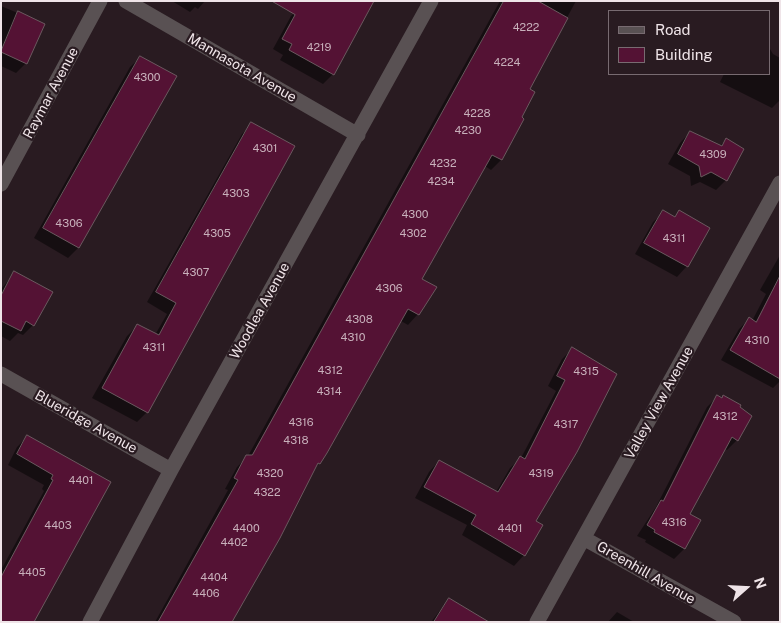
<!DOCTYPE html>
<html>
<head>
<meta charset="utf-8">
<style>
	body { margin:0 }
	#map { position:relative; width:781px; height:623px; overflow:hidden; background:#291b21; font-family:"Public Sans",sans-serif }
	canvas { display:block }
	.frame { position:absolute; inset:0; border:2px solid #efe4e8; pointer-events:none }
	.legend { position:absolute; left:608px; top:10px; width:162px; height:65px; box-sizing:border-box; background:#291b21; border:1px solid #786b71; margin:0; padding:6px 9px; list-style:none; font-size:15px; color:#efe4e8 }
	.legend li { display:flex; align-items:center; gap:10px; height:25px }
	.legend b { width:25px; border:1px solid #786b71 }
	.north { position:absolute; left:721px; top:563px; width:50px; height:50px; -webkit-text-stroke:4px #291b21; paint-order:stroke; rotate:71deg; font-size:14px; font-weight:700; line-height:20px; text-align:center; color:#efe4e8 }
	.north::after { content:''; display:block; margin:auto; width:18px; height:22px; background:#efe4e8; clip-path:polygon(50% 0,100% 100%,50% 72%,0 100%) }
</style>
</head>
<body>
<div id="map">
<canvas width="781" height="623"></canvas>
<div class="frame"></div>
<ul class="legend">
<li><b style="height:6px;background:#595153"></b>Road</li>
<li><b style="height:14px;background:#541234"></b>Building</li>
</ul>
<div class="north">N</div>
</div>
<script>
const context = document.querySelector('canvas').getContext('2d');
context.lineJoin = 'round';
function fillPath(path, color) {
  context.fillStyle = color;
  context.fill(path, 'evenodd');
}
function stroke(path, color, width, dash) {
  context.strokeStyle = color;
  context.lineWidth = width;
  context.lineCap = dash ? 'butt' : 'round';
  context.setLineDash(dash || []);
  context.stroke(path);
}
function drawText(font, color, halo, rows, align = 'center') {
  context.font = font + ' "Public Sans",sans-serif';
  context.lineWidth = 4.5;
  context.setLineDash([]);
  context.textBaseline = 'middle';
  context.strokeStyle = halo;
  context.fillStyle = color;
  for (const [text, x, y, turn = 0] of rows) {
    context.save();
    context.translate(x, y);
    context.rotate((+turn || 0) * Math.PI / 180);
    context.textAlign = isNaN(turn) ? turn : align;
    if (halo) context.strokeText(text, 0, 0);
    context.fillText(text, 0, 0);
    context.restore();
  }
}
fillPath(new Path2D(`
	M172,1H205L198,9L195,7L190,12Z
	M500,1H576L528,90L520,118L523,119L501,160L491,170L485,166L421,279L418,314L408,325L401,321L319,463L313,469L231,622H155L228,490L225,489L237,467L248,456Z
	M1,6L44,24L26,63L16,73L1,66Z
	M301,6L333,74L323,84L280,60L283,55L273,49L291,16Z
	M770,49L773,54L780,58V100L772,108L720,82L724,74H770Z
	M141,57L78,248L68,258L34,238L130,67Z
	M252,124L147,412L137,422L92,398L127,336L138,325L155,335L167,314L147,302L242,134Z
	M690,132L720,146L726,140V180L716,190L700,182L691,186L690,176L668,164L680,143Z
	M664,212L673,218L679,212L687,266L677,277L635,254L653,222Z
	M780,255V381L773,388L721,360L739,329L749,319L752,321L766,294L760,290Z
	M15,273L33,325L23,335L18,333L10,341L1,336V289Z
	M572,349L534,522L524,555L514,566L462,535L467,525L415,498L429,472L439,461L496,492L510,468L521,458L556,391L548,386L562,359Z
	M717,397L737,440L727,450L725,449L688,514L699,521L684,549L674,559L645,542L646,540L637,536L656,507L707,407Z
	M27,437L109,483L1,622V570L44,491L42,489L44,485L8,465L17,447Z
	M449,599L486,622H431Z
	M617,612L634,622H608Z`), '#0007');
const building = new Path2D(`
	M272,1H374L334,75L289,50L292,44L282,39L295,15Z
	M504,1H538L568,18L530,89L535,92L522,117L524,119L502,160L492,155L422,279L437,287L419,315L408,309L327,453L320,464L318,463L280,538L232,622H158L238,480L234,478L246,455H252Z
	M18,11L45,24L27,64L1,52Z
	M140,56L177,76L79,248L43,228Z
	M251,122L295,146L148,413L102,388L137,324L159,335L176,303L156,292Z
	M690,131L722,146L726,138L744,149L727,181L711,172L701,177L699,166L678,154Z
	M663,210L675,217L679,210L710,228L688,267L644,243Z
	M14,271L53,292L34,326L26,321L21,331L1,321V296Z
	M780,276V379L730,350L749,317L756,322Z
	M572,347L617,374L577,452L536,521L543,525L525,556L471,524L476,515L424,487L439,460L498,492L520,456L525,459L565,380L557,376Z
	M717,395L722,398L723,395L741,405L740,407L752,416L738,441L732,437L690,514L701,520L685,549L654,532L655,530L647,525L661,500L663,501Z
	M27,435L111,482L34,622H1V577L53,480L51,479L53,475L17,454Z
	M449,598L489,622H434Z`);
fillPath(building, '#541234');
stroke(building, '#6b595f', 1);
stroke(new Path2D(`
	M126,1L358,135
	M1,184L100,1
	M1,374L171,470
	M585,539L734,622
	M90,622L171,470L431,1
	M537,622L780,183`), '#595153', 15);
drawText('11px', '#c8b0bb', null, [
	["4222",526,28],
	["4219",319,48],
	["4224",507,63],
	["4300",147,78],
	["4228",477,114],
	["4230",468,131],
	["4301",265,149],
	["4309",713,155],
	["4232",443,164],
	["4234",441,182],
	["4303",236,194],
	["4300",415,215],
	["4306",69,224],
	["4305",217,234],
	["4302",413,234],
	["4311",674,239],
	["4307",196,273],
	["4306",389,289],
	["4308",359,320],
	["4310",353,338],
	["4310",757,341],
	["4311",154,348],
	["4312",330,371],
	["4315",586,372],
	["4314",329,392],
	["4312",725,417],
	["4316",301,423],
	["4317",566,425],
	["4318",296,441],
	["4320",270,474],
	["4319",541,474],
	["4401",81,481],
	["4322",267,493],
	["4316",674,523],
	["4403",58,526],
	["4400",246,529],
	["4401",510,529],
	["4402",234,543],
	["4405",32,573],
	["4404",214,578],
	["4406",206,594]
]);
drawText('14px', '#efe4e8', '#291b21', [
	["Mannasota Avenue",242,68,30],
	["Raymar Avenue",51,93,-62],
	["Woodlea Avenue",260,311,-61],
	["Valley View Avenue",659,403,-61],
	["Blueridge Avenue",86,422,29],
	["Greenhill Avenue",646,573,30]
]);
</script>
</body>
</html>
